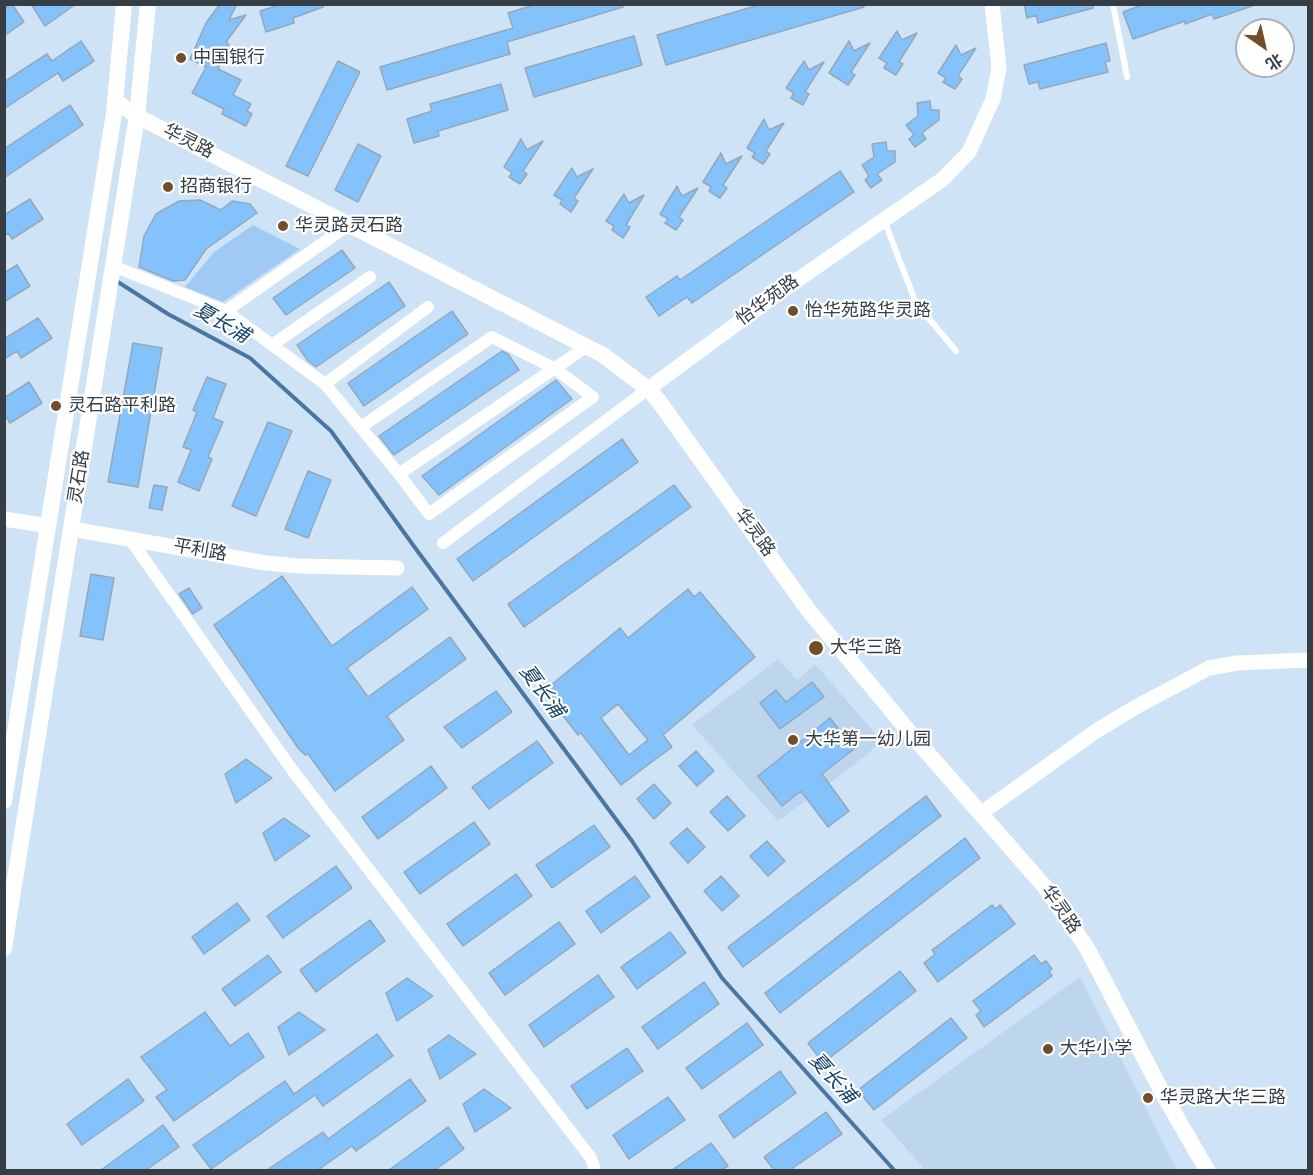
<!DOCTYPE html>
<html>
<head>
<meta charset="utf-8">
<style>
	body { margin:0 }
	#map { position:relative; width:1313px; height:1175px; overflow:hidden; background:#cfe3f6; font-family:"Roboto Condensed","Noto Sans SC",sans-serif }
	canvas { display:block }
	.frame { position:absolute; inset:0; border:6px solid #353d45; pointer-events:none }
	.north { position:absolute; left:1235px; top:18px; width:60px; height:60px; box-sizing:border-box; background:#fff; border:2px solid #aeb1b5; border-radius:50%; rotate:146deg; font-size:16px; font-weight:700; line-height:24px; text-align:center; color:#353d45 }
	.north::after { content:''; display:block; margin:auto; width:21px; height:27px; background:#714e27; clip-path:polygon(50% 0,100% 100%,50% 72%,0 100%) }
</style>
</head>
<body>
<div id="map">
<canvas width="1313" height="1175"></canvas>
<div class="frame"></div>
<div class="north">北</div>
</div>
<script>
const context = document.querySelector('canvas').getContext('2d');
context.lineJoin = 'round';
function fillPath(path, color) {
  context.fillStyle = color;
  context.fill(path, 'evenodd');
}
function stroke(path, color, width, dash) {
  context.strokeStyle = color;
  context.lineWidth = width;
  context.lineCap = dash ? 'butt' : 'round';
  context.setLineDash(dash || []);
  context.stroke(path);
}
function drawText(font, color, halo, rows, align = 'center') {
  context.font = font + ' "Roboto Condensed","Noto Sans SC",sans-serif';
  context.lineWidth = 4.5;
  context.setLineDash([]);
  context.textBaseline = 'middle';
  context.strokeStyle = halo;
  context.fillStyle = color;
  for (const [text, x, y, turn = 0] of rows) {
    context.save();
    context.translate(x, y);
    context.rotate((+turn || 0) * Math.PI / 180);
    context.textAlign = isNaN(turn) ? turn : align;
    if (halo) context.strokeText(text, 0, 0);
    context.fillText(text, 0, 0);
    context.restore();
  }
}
fillPath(new Path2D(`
	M778,659L797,680L815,664L882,741L853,766L778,821L692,725Z
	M1080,977L1177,1170H925L881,1120Z`), '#bdd6ed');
fillPath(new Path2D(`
	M253,225L300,249L223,302L185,287L214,252Z`), '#9fcaf3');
stroke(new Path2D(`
	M118,282L168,314L250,358L331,431L413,545L632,841L722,978L894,1170`), '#4a769f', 4);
const building = new Path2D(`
	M12,4L24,22L4,36V9Z
	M31,4H76L45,26Z
	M220,4H237L229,20L246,15L226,42L229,44L218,69L241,80L233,95L251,104L247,111L252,114L246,126L222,114L224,109L192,93L206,67L190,59L206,23Z
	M282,4H323V7L293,18L294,23L266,32L260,11Z
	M537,4H623V7L507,42L510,54L387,90L380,67L513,28L508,13Z
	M762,4H863L864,7L666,65L657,35Z
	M1024,4H1093V8L1038,23L1036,15L1027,18Z
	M1145,4H1251L1252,6L1214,19L1212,14L1185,24V21L1133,39L1123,12Z
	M897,31L902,40L917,33L899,62L903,64L896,75L884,68L887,63L879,58Z
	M634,36L642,65L534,97L525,68Z
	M81,41L94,61L63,81L58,73L4,109V82L47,54L52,61Z
	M849,41L854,51L870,43L851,72L855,75L848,85L829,73Z
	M1106,43L1110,61L1105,62L1108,72L1040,89L1038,82L1029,84L1024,65Z
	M956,45L961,55L976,48L958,76L962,79L955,89L943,82L946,78L938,73Z
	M338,61L360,72L308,176L286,166Z
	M804,61L809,70L824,62L805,92L809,94L803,105L791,98L794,93L786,88Z
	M501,84L508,110L438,131L439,136L414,143L407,119L432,111L430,104Z
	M930,101L931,110H939V120L922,133L926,139L915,147L909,139L914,135L906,125L918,116L917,103Z
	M70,105L83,125L4,178V149Z
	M764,119L769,130L784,123L766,151L770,154L763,164L752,157L755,153L747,148Z
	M521,139L527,150L543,141L523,171L527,174L520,184L509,177L512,173L504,167Z
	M886,142L887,151H895V162L877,174L882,180L871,188L865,180L869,176L862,165L874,157L872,144Z
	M358,144L381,156L358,202L335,190Z
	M721,153L726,164L742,156L723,185L727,188L720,198L709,191L711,187L703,182Z
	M572,168L577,177L593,169L574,198L578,201L571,212L560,204L562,200L554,195Z
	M840,171L854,192L692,303L687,297L659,316L646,297L677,276L680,280Z
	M677,186L682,196L698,188L679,217L683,220L676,230L665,223L668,219L660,214Z
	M624,194L629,203L644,195L626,225L630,227L623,238L612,230L614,226L606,221Z
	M30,199L43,219L12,239L8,233L4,236V215Z
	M200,200L221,210L232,201L250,204L257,213L206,249L185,280L173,281L139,267L144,236L156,214L179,201Z
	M342,250L355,268L286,315L273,298Z
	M17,265L30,286L4,302V273Z
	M389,282L405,306L316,367L308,361L297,345Z
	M452,311L468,334L364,406L348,383Z
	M38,318L52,338L21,358L17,351L4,359V339Z
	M133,343L162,348L138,487L108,482Z
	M502,351L508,354L519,370L394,455L379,436Z
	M207,377L226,384L213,418L223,422L208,457L212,459L199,491L178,482L191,450L183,447L197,412L193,410Z
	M556,380L572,399L439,495L422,476Z
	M29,382L42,403L10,423L4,414V398Z
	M268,422L292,431L256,516L232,506Z
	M622,439L638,462L473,581L457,559Z
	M308,471L331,480L308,538L285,529Z
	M154,485L167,487L162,510L149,508Z
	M674,485L691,507L524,627L508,604Z
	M91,574L114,578L103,640L80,636Z
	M282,576L332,646L412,587L428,609L347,668L368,697L450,637L466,659L387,716L404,740L335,791L308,754L305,755L298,748L214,625Z
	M189,588L202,608L193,614L179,594Z
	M688,589L694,597L700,592L755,657L663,735L672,747L621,785L581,733L578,735L544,691L620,628L628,638ZM618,704L648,740L629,755L601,718Z
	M812,682L824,697L780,729L760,703L776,690L786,702Z
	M496,691L512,712L462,748L444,727Z
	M830,718L854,749L822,774L849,811L828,827L801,791L782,806L758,776Z
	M537,741L553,763L489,809L472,787Z
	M696,751L714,771L697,786L679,766Z
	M246,759L272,778L236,803L225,774Z
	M431,766L447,788L378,839L362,817Z
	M654,784L671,803L654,819L637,799Z
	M727,796L745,816L728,831L710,812Z
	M926,796L941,816L743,967L728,947Z
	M284,818L310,836L275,861L263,833Z
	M474,822L490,844L420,894L404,872Z
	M594,825L610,847L552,888L536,865Z
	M687,828L705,847L688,863L670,843Z
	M965,838L980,858L780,1013L765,993Z
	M767,841L785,861L768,876L750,856Z
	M336,866L352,888L283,938L267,916Z
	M516,874L532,896L463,946L447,924Z
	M635,876L650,897L601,933L586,911Z
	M721,876L739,896L722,911L704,891Z
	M237,903L250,920L204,954L192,937Z
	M992,905L995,909L1000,905L1015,924L938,982L924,963L935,954L932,950Z
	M370,920L385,941L316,992L300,970Z
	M559,922L575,944L505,995L489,973Z
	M670,932L686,953L637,989L621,967Z
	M268,955L281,972L235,1006L222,989Z
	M1034,955L1041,964L1046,961L1052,969L1049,971L1052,976L984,1027L976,1015L981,1011L973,1001Z
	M900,971L916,991L823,1063L808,1043Z
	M598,975L614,997L544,1047L529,1025Z
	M407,978L433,996L397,1021L386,993Z
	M704,982L719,1004L658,1049L642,1027Z
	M205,1012L230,1046L248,1033L264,1057L174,1121L156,1097L167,1090L141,1057Z
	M299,1012L325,1030L289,1055L278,1027Z
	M951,1018L967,1038L874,1110L858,1090Z
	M747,1023L763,1045L702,1089L686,1068Z
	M377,1034L393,1056L323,1106L315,1095L211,1169L193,1145L285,1081L294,1094Z
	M449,1035L476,1054L440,1079L428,1050Z
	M627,1048L643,1071L587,1109L571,1086Z
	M780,1071L796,1093L734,1138L719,1116Z
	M128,1079L144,1101L82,1145L67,1124Z
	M410,1079L426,1101L356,1151L352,1146L318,1170H267L323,1132L328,1139Z
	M484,1089L511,1108L475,1132L463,1104Z
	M668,1097L685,1120L629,1159L613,1135Z
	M826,1112L842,1134L790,1170H774L764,1157Z
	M163,1125L179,1147L146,1170H101Z
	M448,1127L464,1149L435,1170H389Z
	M711,1143L728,1166L721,1170H672Z`);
fillPath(building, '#84c2fb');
stroke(building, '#95a8ba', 1.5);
stroke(new Path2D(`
	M1113,4L1127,77
	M884,220L916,303L956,351`), '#fff', 6);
stroke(new Path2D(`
	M113,266L226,311L325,384L399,474L586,347
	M226,311L350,224
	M272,345L370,277
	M325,384L428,307
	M361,427L492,337L554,368L593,397L429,514L399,474
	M130,539L293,771L591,1158L595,1170
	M443,543L648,389`), '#fff', 12);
stroke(new Path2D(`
	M648,389L780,292L943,179L969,152L993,99L999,68L992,4
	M4,519L49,526
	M72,529L266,563L298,566L397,568
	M980,814L1096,731L1134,708L1209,668L1237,663L1308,660`), '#fff', 15);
stroke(new Path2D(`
	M115,101L137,116L603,355L648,389L658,400L809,611L911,734L1045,887L1087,948L1162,1092L1207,1170
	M4,801L114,113L124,4
	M4,948L137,116L148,4`), '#fff', 16);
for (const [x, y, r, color] of [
	[181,58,6,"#714e27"],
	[168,187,6,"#714e27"],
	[283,226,6,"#714e27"],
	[793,311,6,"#714e27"],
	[56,406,6,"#714e27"],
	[816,648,8,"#714e27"],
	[793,740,6,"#714e27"],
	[1048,1049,6,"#714e27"],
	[1148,1098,6,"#714e27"]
]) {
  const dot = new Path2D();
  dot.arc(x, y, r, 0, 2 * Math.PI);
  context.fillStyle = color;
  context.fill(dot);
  stroke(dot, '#fff', 2);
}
drawText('18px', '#353d45', '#fff', [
	["中国银行",193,58],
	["招商银行",180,187],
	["华灵路灵石路",295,226],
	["怡华苑路华灵路",805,311],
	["灵石路平利路",68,406],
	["大华三路",830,648],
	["大华第一幼儿园",805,740],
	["大华小学",1060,1049],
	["华灵路大华三路",1160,1098]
], 'left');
drawText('18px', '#353d45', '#fff', [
	["华灵路",188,142,27],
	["怡华苑路",768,301,-36],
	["灵石路",80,477,-81],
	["华灵路",754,533,54],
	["平利路",200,551,10],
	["华灵路",1060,910,55]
]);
drawText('italic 20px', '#19456b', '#fff', [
	["夏长浦",221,324,30],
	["夏长浦",541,692,54],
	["夏长浦",832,1079,48]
]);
</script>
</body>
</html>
